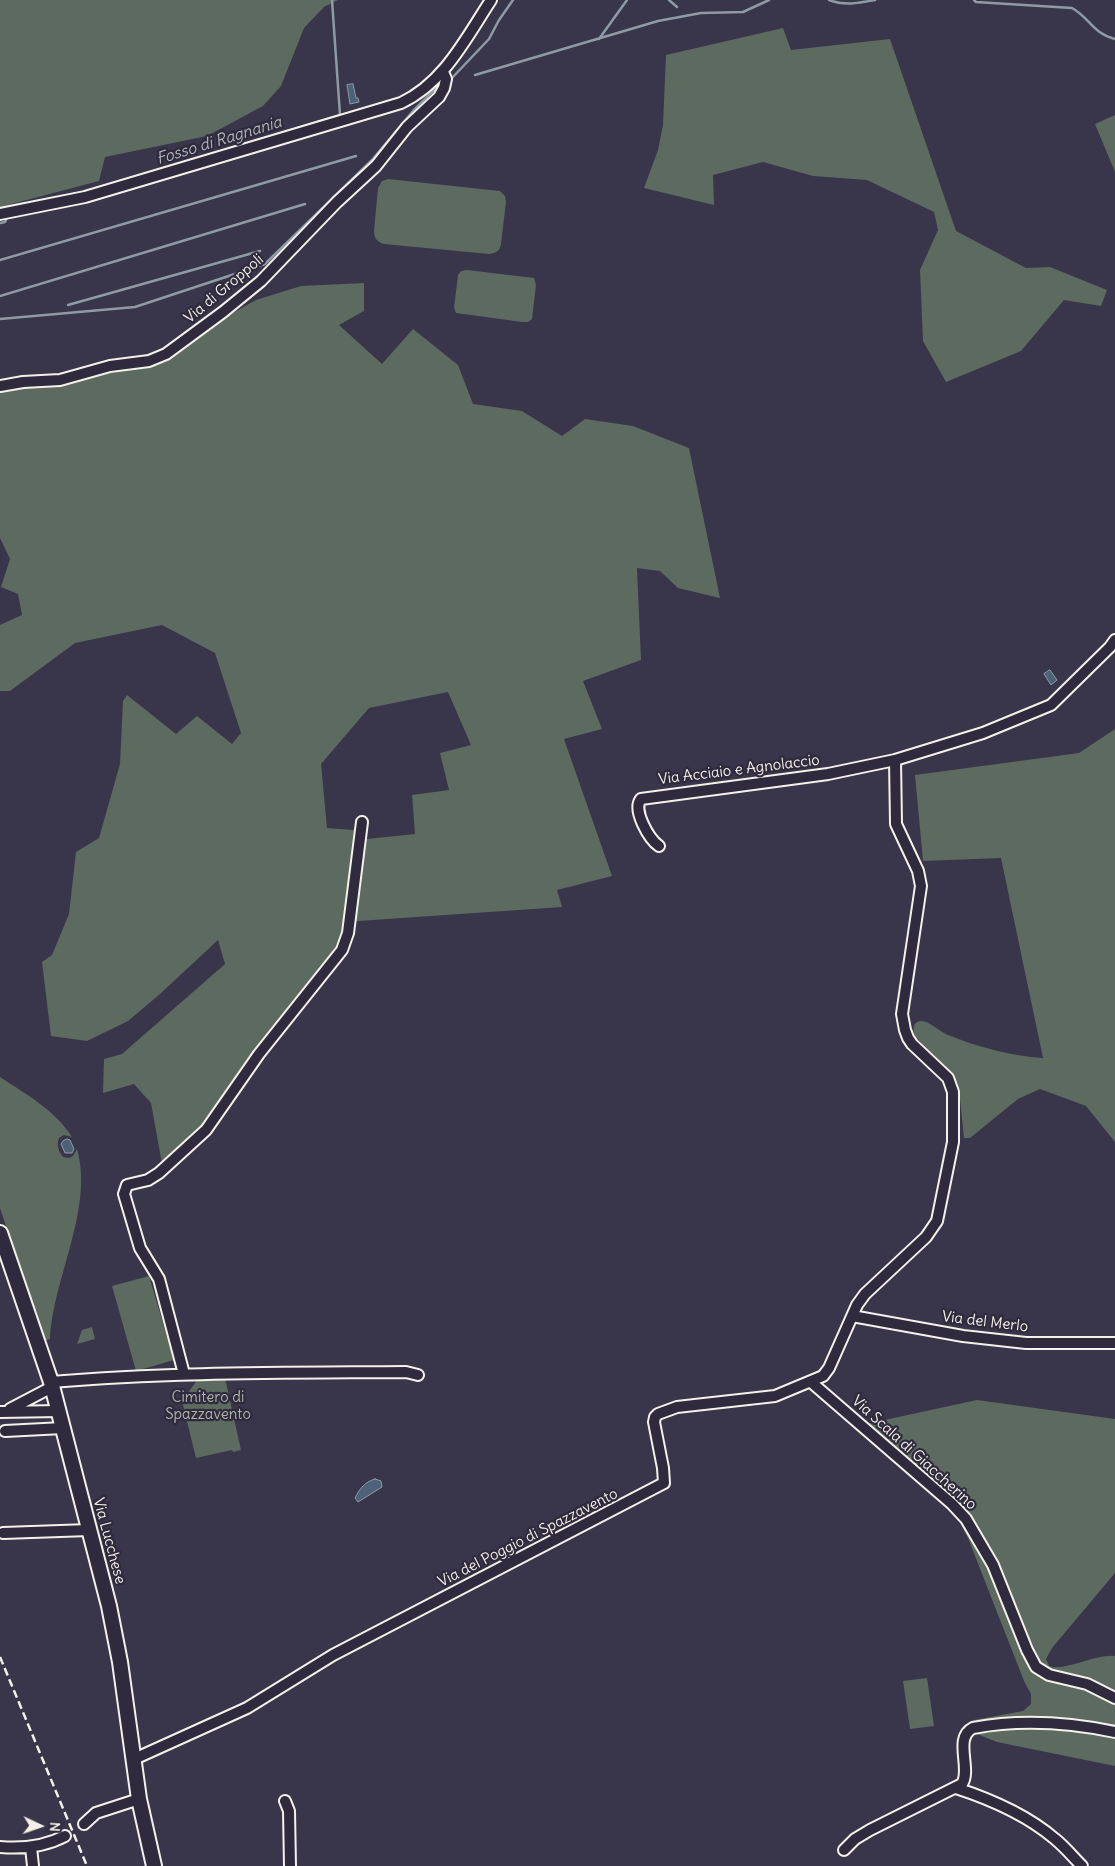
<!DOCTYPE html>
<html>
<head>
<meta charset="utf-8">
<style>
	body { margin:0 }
	#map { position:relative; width:1115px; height:1866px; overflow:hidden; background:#39354a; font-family:Delius,sans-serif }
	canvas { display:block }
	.north { position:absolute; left:15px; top:1801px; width:50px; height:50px; -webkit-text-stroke:4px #2f2a3d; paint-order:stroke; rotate:93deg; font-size:14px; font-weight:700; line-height:20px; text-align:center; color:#f4f1e8 }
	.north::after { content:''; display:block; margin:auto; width:18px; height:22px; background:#f4f1e8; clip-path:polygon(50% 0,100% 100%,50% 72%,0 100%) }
</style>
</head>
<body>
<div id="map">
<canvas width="1115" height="1866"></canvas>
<div class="north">N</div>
</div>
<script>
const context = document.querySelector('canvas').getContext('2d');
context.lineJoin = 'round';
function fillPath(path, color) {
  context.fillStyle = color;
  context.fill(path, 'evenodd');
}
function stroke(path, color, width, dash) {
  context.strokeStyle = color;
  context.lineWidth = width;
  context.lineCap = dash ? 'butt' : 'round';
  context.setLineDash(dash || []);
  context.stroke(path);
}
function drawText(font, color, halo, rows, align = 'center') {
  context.font = font + ' Delius,sans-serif';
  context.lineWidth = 4.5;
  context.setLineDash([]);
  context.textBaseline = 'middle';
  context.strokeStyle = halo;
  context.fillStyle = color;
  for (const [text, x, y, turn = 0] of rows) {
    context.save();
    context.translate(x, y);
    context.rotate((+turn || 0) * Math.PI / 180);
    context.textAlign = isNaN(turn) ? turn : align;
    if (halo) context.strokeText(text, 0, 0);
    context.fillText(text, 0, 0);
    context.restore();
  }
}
fillPath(new Path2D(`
	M0,0H338L324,7L304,28L281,86L263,106L207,136L105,157L99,181L0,207Z
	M783,28L791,50L890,39L956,231L1026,268L1050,267L1107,290L1101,306L1064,300L1021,351L946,382L923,341L920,270L938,230L934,212L867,180L813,176L763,162L713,175L714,205L644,188L658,150L663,125L666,55Z
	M1115,115V172L1095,124Z
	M388,179L500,191L505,196L506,202L501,244C500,251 496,253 489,254L384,244C377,242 374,238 374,231L378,188L382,181Z
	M467,270L534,278L536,285L532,319L528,322H522L456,313L454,308L458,275L461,271Z
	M364,283V311L339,325L382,364L413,329L458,365L473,404L522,411L562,436L585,419L633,426L689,448L720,598L678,588L660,571L637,568L641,660L583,681L602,729L564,739L612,876L557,890L562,907L344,922L338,947L264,1042L210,1119L162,1164L151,1103L134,1084L103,1093L104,1059L122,1054L225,964L218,940L160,994L128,1021L87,1041L51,1036L42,962L52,955L69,914L76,852L99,838L120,764L123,701L127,695L176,734L197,716L232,744L241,733L215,653L162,625L75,643L10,691H0V625L22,615L18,594L1,587L10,559L0,538V391L19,387L56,385L157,363L170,356L220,320L256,300L301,286ZM448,692L471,745L440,753L449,790L412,795L415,834L367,839L366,831L327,828L321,764L369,708Z
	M1115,729V1142L1086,1106L1040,1089L1018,1099L970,1138H964L959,1089L952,1078L915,1036C913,1030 912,1022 921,1021C930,1021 940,1032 948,1035C978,1047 1011,1056 1043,1058L1001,858L923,861L915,775L1079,753Z
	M0,1077C26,1094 56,1111 72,1137L64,1135L59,1138C56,1145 59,1152 63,1157L69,1158L73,1156L77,1149C94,1209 53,1278 50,1339L44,1341L0,1208Z
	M149,1276L174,1360L136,1371L112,1286Z
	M92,1327L95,1339L77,1344L82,1330Z
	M225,1378L241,1450L233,1452L232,1450L196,1458L182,1401L198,1379Z
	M977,1400L1115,1419V1573L1052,1648L1046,1659L1049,1666C1065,1672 1094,1654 1115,1656V1766L997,1742L972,1732L968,1727V1724L974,1720L1023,1711L1031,1704V1694L1024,1681L968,1538L945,1494L932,1480L866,1424Z
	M927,1678L934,1726L910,1729L903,1681Z`), '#5d6a60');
const water = new Path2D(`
	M353,84L356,98H358L359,102L350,104L347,85Z
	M1050,670L1057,680L1051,685L1044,674Z
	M67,1139L70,1140L74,1149L72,1153H65L61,1144L63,1141Z
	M375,1479L381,1481L382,1487L358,1502L355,1498C360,1488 365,1482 375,1479Z`);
fillPath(water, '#4c6277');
stroke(water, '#8f9ba4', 1);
stroke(new Path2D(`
	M669,0L677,7
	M829,0C845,6 859,3 875,0
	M974,0L976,2L1072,8C1090,18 1092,33 1115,39
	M599,39L627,0
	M475,75L658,21L701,13L743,12L769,0
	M451,79L489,39L499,20L513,0
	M196,159L340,115L332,0
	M0,223L5,222L8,215
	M0,260L356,156
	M0,296L305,204
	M68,305L260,251
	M0,319L135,307L265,264L372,160L413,111L441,83`), '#8f9ba4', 2.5);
const street = new Path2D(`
	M0,214L85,197L401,103C444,83 466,38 491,0
	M0,386L23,382L60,380L110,366L149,361L166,354L223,312L261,281L337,202L376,166L407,127L439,97L444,88L446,79L443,72
	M659,846C649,839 632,810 641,799L828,774L895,760L983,733L1051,705L1110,647L1115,640
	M852,1316L963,1336L1026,1343H1115
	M184,1374L159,1279L140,1248L127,1204L124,1194L127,1185L148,1180L159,1173L206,1130L259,1054L342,950L348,933L362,822
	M51,1382C169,1372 288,1373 406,1372L418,1375
	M811,1382L952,1504L966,1519L993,1565L1027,1650L1036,1667L1049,1675L1087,1684L1115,1698
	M10,1409L52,1387
	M0,1412L59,1411
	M5,1431L63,1428
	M3,1533L89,1530
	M132,1760L247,1708L333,1655L664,1483L663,1468L654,1422L655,1417L658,1414L677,1407L775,1396L823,1376L829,1368L857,1305L865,1294L926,1237L937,1221L953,1142V1092L948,1078L912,1044L908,1038L905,1030L902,1014L921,886L918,871L896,824L895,760
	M956,1788C990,1799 1027,1815 1055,1839C1065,1847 1073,1857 1082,1866
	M285,1801L289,1811L290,1866
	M84,1824L96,1813L139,1799
	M0,1847C23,1849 44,1847 65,1836
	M31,1847L33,1866
	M844,1850L855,1839L870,1830L962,1784C972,1769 953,1738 973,1728C1021,1719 1067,1722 1115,1732`);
const secondary = new Path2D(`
	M0,1233L51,1382L109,1606L120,1662L139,1799L154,1866`);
stroke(street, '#f4f1e8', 14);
stroke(secondary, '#f4f1e8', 18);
stroke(street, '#2f2a3d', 10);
stroke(secondary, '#2f2a3d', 14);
stroke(new Path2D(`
	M0,1657L87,1866`), '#f4f1e8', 2.5, [8, 4]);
drawText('15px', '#f4f1e8', '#2f2a3d', [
	["Via di Groppoli",224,289,-40],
	["Via Acciaio e Agnolaccio",739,770,-7],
	["Via del Merlo",985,1322,7],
	["Via Scala di Giaccherino",914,1453,42],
	["Via del Poggio di Spazzavento",528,1538,-27],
	["Via Lucchese",109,1541,75]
]);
drawText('15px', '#b0b4ab', '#2f2a3d', [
	["Cimitero di",208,1398],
	["Spazzavento",208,1415]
]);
drawText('italic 16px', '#b1b8bb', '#2f2a3d', [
	["Fosso di Ragnania",219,141,-17]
]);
</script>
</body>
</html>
